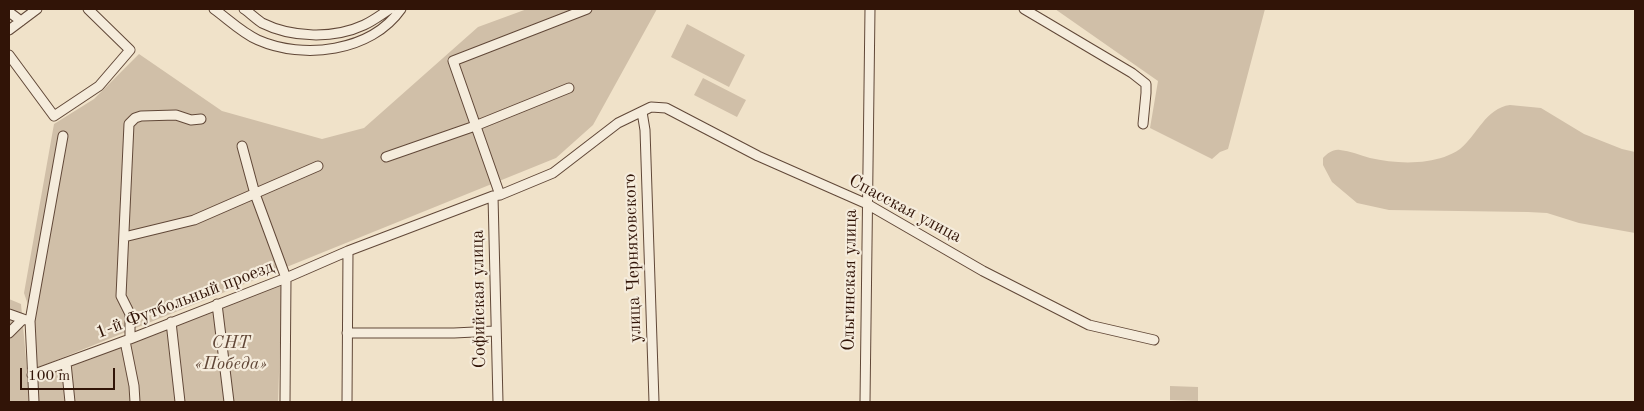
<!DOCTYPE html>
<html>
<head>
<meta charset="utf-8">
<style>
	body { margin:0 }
	#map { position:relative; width:1644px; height:411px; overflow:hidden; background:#f0e2c9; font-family:"Old Standard TT",serif }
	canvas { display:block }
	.frame { position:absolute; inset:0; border:10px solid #311407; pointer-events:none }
	.scale { position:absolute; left:20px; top:368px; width:95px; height:22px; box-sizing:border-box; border:2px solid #311407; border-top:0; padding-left:6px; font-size:15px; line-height:18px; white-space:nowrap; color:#311407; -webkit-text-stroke:4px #f5ecdc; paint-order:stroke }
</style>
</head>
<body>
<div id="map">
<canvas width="1644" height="411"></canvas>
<div class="frame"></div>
<div class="scale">100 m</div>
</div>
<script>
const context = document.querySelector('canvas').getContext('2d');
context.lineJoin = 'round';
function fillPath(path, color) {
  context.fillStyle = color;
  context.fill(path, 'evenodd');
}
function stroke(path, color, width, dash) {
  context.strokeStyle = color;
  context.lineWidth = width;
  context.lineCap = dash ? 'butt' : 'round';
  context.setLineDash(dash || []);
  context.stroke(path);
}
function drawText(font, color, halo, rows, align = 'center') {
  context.font = font + ' "Old Standard TT",serif';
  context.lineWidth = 4.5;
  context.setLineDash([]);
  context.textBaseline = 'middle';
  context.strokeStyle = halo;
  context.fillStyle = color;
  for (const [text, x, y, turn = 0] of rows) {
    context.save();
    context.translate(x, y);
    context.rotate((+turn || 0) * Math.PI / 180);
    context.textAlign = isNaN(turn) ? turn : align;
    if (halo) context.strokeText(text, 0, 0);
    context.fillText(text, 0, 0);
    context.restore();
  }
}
fillPath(new Path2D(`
	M527,9H657L593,125L556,158L37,368L34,323L24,293L54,124L94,99L139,54L222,111L322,139L364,128L478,27Z
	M1055,9H1265L1228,149L1220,152L1212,159L1150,128L1158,81Z
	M687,24L745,55L729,87L671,57Z
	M703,78L746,100L737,117L694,95Z
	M1510,105L1541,108L1584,134L1622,149L1635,152V233L1579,223L1547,213L1528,212L1389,210L1357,203L1332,182L1323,165V158C1328,153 1333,149 1340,150C1350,151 1360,155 1370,158C1388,162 1408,164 1427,161C1439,159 1450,156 1460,149C1477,135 1486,108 1510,105Z
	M282,284L278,402H9V299L21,304L28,381L219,306Z
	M1170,386L1198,387V401L1170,400Z`), '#d0bfa8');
const minor = new Path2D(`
	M214,9C228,19 242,33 258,40C303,60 371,52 401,9
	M244,9C250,13 256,19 262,23C292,38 334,39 364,25C373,21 382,14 390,9
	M1024,9L1132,73L1146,84V93L1143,124
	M9,12L21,21
	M9,30L37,9
	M9,55L54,116L99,86L130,50L88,9
	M642,112L645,130L654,402
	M242,146L255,194L286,278L285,402
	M386,157L475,126L569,88
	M500,195L453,61L587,9
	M493,196L498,402
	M124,237L194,220L318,166
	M217,304L229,402
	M9,314L23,319L30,321
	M171,322L180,402
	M9,333L23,319
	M347,333H454L495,331
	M130,339V314L121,296L129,124L135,118L141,116L176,115L191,120L201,119
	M125,341L134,386L135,402
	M66,363L70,402
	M32,375L130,339L286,278L348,251L493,196L500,195L553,173L618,123L651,107L666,108L758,156L867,204L983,271L1089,325L1154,340
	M34,402L30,321L63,136
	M347,402L348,251
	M865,402L870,9`);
stroke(minor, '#614838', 11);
stroke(minor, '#f5ecdc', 9);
drawText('18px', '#311407', '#f5ecdc', [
	["Спасская улица",905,209,28],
	["улица Черняховского",633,258,-92],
	["Ольгинская улица",850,280,-89],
	["Софийская улица",479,299,-91],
	["1-й Футбольный проезд",185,300,-21]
]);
drawText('italic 18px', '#614737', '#f5ecdc', [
	["СНТ",231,343],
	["«Победа»",231,364]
]);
</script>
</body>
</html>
